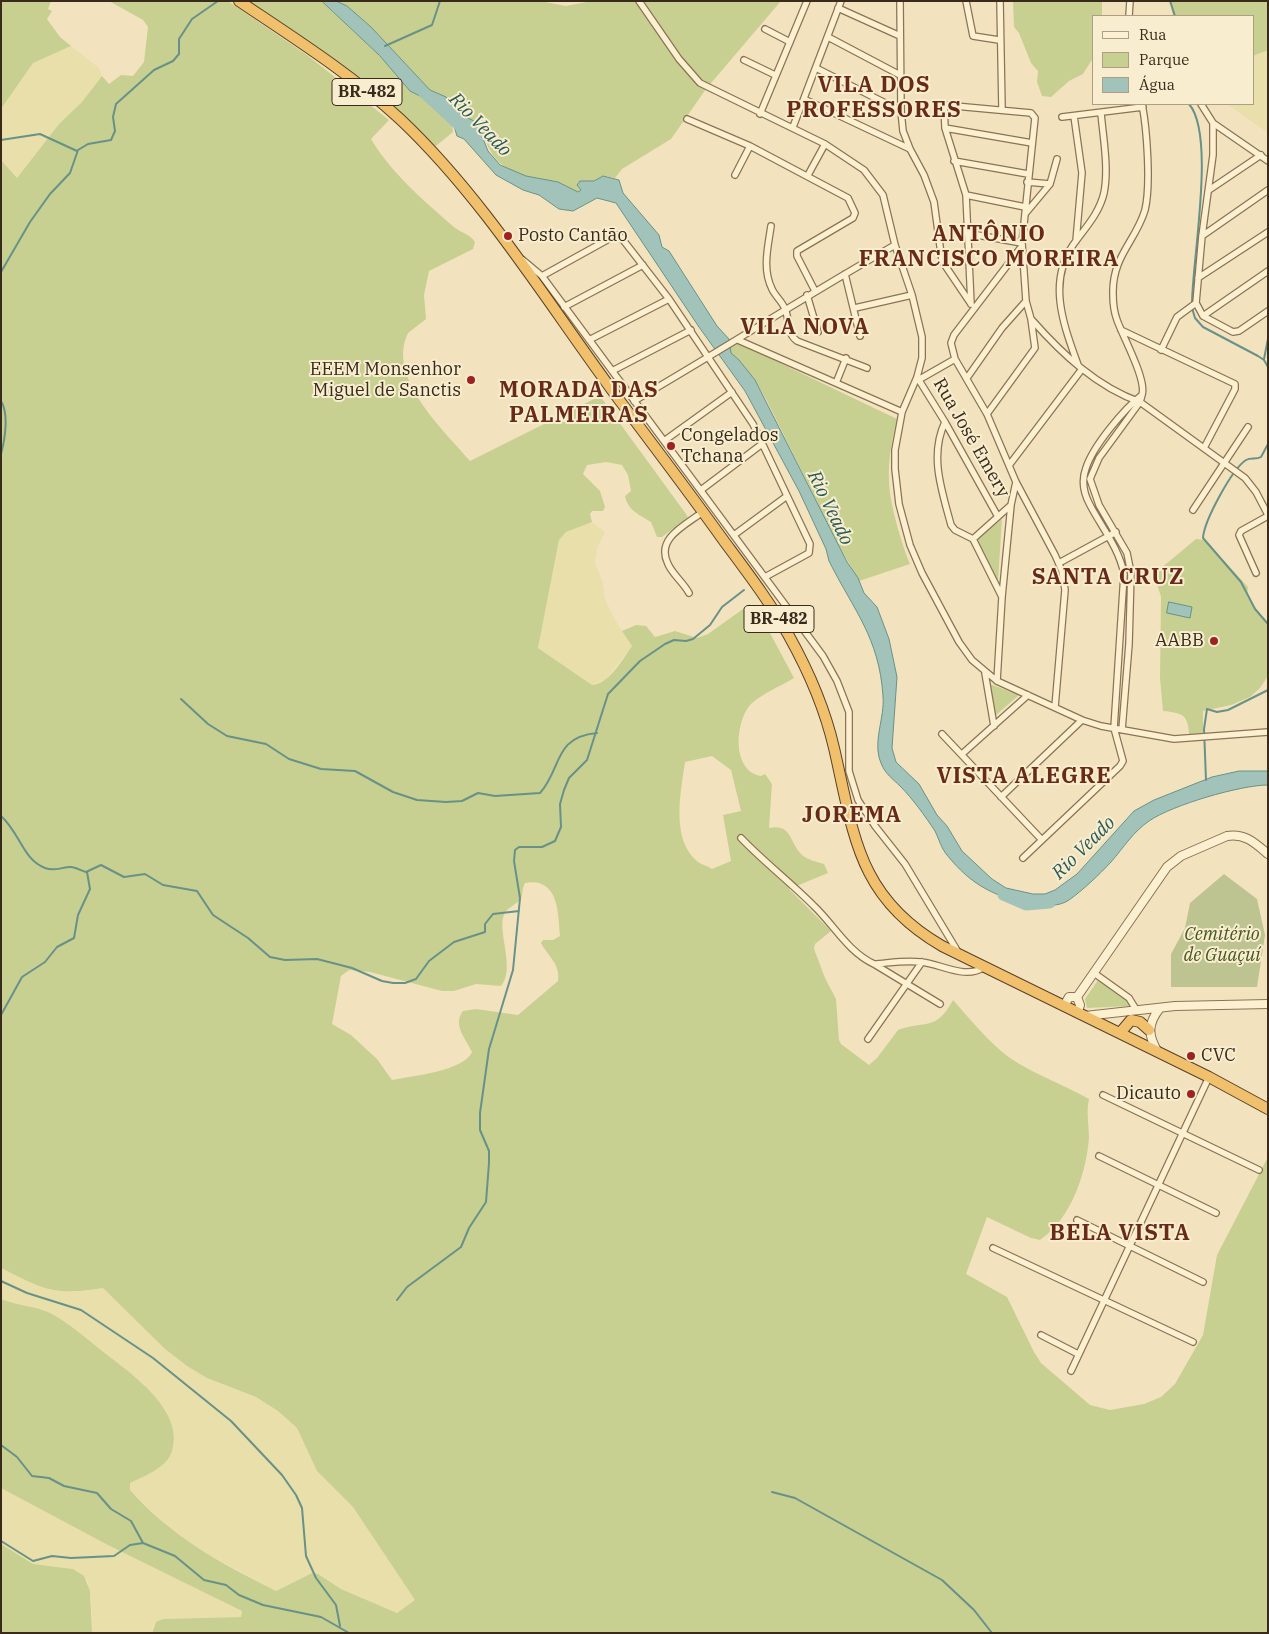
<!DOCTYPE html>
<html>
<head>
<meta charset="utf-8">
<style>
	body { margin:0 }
	#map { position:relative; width:1269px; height:1634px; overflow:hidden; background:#f2e3be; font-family:"IBM Plex Serif",serif }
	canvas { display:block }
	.frame { position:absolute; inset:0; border:2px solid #392a1b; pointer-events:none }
	.legend { position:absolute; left:1092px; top:15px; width:162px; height:90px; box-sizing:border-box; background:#f8edce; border:1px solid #ac9f86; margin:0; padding:6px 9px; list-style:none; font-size:15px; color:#392a1b }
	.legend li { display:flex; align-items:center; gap:10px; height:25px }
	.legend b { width:25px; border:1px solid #ac9f86 }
</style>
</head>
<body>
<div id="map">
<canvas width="1269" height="1634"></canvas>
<div class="frame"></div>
<ul class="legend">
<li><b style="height:6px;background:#fcf0d1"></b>Rua</li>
<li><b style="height:14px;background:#c7d091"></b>Parque</li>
<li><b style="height:14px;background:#a2c3ba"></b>Água</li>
</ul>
</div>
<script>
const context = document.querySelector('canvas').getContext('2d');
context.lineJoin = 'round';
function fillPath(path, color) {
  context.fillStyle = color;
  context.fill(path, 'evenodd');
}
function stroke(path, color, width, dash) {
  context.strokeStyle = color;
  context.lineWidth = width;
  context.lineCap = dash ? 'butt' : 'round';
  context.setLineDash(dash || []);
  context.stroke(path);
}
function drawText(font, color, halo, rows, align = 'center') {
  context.font = font + ' "IBM Plex Serif",serif';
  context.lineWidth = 4;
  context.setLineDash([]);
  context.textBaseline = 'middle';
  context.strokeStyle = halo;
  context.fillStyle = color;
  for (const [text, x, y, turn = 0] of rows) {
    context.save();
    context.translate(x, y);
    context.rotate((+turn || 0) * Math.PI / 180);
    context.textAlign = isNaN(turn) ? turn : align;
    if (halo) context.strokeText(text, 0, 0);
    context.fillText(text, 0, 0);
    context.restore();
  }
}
fillPath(new Path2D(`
	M71,46L99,68L102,76L82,102L59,124L17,178L1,160V109L33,63Z
	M1268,50V133L1227,104H1253V56Z
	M592,522L605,532L597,548L595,563L603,583L605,600L618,625L632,646L606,679L592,685L538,648L559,540L566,532Z
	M1,1268L49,1290L75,1292L103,1288L165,1349L187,1366L207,1378L256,1397L278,1411L297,1428L317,1471L353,1507L415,1600L397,1613L341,1589L318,1574L312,1573L276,1591L186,1542L170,1529L130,1490V1483L160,1467L172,1429L165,1409L142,1382L71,1327L44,1310L15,1305L1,1299Z
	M1,1488L242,1611L241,1617L163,1619L153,1625L152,1633H92L91,1599L87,1580L73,1569L33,1564L1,1544Z`), '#e8dfaa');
fillPath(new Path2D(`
	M1,1H51L48,9L52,11L47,19L60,37L71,46L33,63L1,109Z
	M109,1H228L307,55L389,120L371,139C392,174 423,200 454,227C461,233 470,234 475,242L473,249L429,271L424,295L426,319L408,333C386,378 444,430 470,461L600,396L686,514L688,518L662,537H657L651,522C640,515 628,511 625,496L631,491L628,475L622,465L606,462L587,465L583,474L600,491L605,507L603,511H592L590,514L592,522L566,532L559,540L538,648L592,685C609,684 623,659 632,646L622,631L636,625L646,626L655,637L675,631L697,638L708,634L750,604L770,633L794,678C781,686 763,693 751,704C735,721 731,771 761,776L765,774L772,784L769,828C792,823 789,842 802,855C808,860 817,862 824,864L828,873L789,889L831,931L815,944L814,949L825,978L836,999L839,1040L841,1044L869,1065L877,1058L898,1030C925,1020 936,1032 953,1000C970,1019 989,1043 1010,1058C1035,1075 1063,1084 1089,1099C1086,1113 1089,1125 1089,1138C1086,1174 1071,1219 1040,1240L1031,1238L987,1217L966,1274L1007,1297L1034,1352L1041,1363L1090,1405L1110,1410L1144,1404L1161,1397L1175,1384L1203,1335L1217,1255L1268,1157V1633H152L156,1622L163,1619L241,1617L242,1611L108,1545L1,1488V1299C18,1306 37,1306 52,1314C70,1324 86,1338 102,1351C129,1372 185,1409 172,1451C167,1468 144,1476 130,1483V1490C173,1538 219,1562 276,1591L312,1573L318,1574L341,1589L397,1613L415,1600L353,1507L317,1471L297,1428L278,1411L256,1397L207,1378L187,1366L165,1349L103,1288C54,1296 45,1290 1,1268V160L17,178L59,124L82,102L102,76L109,84L121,75L133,76L144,62L148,27L143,20ZM712,756L731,770L741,811L723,815L731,861L712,869C708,866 702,865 698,862C670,840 681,791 685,762ZM525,883C559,877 558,913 560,936L553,940H543L541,943C548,956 561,965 558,981L518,1015L476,1009L463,1011C452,1025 466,1039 472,1052C464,1071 412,1076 392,1080L377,1059L351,1035L332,1024L341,976L349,970L370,972L442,991H454L476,984L501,986C515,970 499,936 503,918C505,907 516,906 521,898C523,894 522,888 525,883Z
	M242,1H322L380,56L410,91L444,108L451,116L453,132L431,150L412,130Z
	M337,1H540L566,6L592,1H781L706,89L671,139L622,169L615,178L603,176L594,181L579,182L577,185L581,190L578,192C534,173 491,183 482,125L462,115L446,97L430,90L371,27L347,6Z
	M1013,1H1102V16H1093V58L1083,74L1069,81L1051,97L1042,96L1037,82L1038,71L1031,63L1019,33L1014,27Z
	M1170,1H1268V50L1253,56V16H1173Z
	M734,341L897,419C892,439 888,460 889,481C889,502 902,545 910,564L859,581L838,544L767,401L755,380L739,360L731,353L729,343Z
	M1002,519L998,581L976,539Z
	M1196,539L1205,540L1248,587L1247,596L1268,625V676L1260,688L1250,697L1231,705L1203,711V733L1189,734C1188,714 1182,713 1163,711L1160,678L1161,597L1155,577L1160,569Z
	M990,684L1019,695L995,716Z
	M1098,980L1127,1000L1130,1006L1087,1008L1085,999Z
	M1,1544L33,1564L73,1569L84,1576L90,1591L92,1633H1Z`), '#c7d091');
fillPath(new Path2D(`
	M1224,874L1257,899L1265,935L1257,987H1171V954L1185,928L1190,903Z`), '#bdc491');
const water = new Path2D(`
	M322,1H336L347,6L371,27L430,90L446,97L462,115L482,125L486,133L484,141L488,151L500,165L526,176L558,182L578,192L581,190L577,185L580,181H594L603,176L619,180L623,193L659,235L662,247L669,251L717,326L729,339L731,353L739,360L755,380L847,562L858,578L864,593L877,607L889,639L897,677L892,748L896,762L919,784L937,815L947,826L962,851L992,879L1006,888L1033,894H1045L1055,890L1077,874L1134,811L1154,800L1212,777L1239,771H1268V785C1241,785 1172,805 1149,821C1133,832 1124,847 1111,862C1099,875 1083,890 1069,900C1059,907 1044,906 1033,904C996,898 971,885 947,855C941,848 939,839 935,831C925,816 913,799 900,786C893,779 885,774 881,763C872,742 885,718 883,696C879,637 854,611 829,561L826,549L799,491L745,391L699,327L616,203L597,198L573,211L559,209L539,195L523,190L496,175L464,139L457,136L451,116L444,108L410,91L380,56Z
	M1169,602L1192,607L1190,618L1167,613Z`);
fillPath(water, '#a2c3ba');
stroke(water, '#689188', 1);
stroke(new Path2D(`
	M1170,1L1175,16
	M385,46L432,25L440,1
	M1189,104C1216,135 1192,260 1192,304
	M1,140L40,134L77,151
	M1,272L30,222L50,194L70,173L78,150L88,144L111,140L115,131L113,117L116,104L154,70L173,61L179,54V39L192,19L218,1
	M1192,308L1195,318L1203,327L1258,356L1264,360L1268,367
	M1264,359L1268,339
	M1,401C9,414 5,439 1,454
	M1268,444L1261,457C1256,460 1251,457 1246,460C1232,469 1204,521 1203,538L1241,582L1255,609L1268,624
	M181,699L208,724L227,736L266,744L289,759L321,769L355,771L393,792L417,800L446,802L462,801L478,793L495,796L540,793C562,769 553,737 597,733
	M1206,780L1204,729L1207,709L1217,712L1228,710L1268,690
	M1,816C20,833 23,860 45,868C55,872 61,867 71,867C76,867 81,871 86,872L101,865L124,877L145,874L163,885L197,891L213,915L248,938L270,957L285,960L317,959L352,968L382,981L393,983H405L416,979L429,961L454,942L485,932V924L493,914L519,911
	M1,1015L22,977L45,962L57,947L74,938L78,915L90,889L87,872
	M1,1281L27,1293L81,1310L153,1358L231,1421L282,1475L296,1495L302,1508L306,1556L316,1578L336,1605L340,1626
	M397,1300L407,1287L461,1247L469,1228L486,1202L489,1163V1151L480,1130V1113L489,1049L513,970L520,898L514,861L515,850L519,847H542L555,841L561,827L560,804L564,790L569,778L587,760L608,694L640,661L665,644L674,640L686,641L693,639L710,625L722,607L744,590
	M1,1445L17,1457L32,1476L49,1478L64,1486L97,1493L111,1509L131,1521L143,1543
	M772,1492L795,1498L942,1580L974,1610L992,1633
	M1,1541L33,1561L52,1556L71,1558L114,1556L130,1545L143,1543L175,1556L204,1580L226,1585L239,1595L263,1605L321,1617L349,1633`), '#689188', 2);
stroke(new Path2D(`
	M423,92L464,130
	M1003,895L1026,905L1050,903`), '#a2c3ba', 11);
const minor = new Path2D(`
	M639,1L679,59L700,83L825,144L864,170L883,195L895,245L912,295L922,337V358L917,377L902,412L895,450V469L899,504L910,545L922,573L959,642L972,660L997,681L1082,720L1101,726L1174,739L1268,732
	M900,1L901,111L903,131L910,149L924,175L934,202L942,261L971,304
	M966,1L973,36L999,40
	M1000,1L1002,109
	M838,8L900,36
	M1129,16L1130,1
	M765,29L790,42
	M828,37L900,75
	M744,60L775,75
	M816,68L901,111
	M804,99L910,149
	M1201,104L1213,123L1268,161
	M760,114L807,1
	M1074,116L1082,173L1076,241
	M1062,117L1143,107
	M687,119L750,146L848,198L855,213L853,218L797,251V256L815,291
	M1213,123V155L1202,236L1196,303L1203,316L1233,332L1239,331L1268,311
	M793,127L841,1
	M945,128L1032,143
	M954,161L1028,174
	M735,175L750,146
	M808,175L825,144
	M1027,182L1050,184
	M1209,190L1261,155
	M966,195L1025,207
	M1025,214L1050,184L1057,159
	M771,226C768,247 762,269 772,289C775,296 782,301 785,309C790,320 786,333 797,341L867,368
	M966,233L1022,243
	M1202,236L1268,190
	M1022,246L954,335L951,343L955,359L987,414L1016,482L1055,555L1062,571L1065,590L1055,707
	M523,260L542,276L823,656L837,681L849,712V771L858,800L875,826L905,864L958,952
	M845,274L860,336
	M542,276L616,235L620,236L669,299L753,424L810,544L809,553L765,577
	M1198,278L1268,232
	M807,295L818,332
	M971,304L966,195L945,128L944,105L1031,113L1035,118L1022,243L1026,301L1031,319L1035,348L987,414
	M564,307L643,265
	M855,308L912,295
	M1203,316L1268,271
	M1032,320C1062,354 1097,387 1140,402L1245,478L1256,492L1268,515
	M1121,330L1235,384V389L1204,448
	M589,340L669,299
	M738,340L902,412
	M1161,350L1177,317L1196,303
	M1078,365C1064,326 1047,283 1073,245C1085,228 1099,214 1104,193C1109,168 1103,137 1101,113
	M612,371L691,330
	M917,377L945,422L997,515
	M967,378L1002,328L1026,301
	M920,379L955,359
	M836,383L846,358
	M1142,395C1147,380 1123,337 1117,320C1114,312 1113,303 1113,294C1112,256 1136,241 1145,210C1151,185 1147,129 1142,104
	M634,401C722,350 807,295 895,245
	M945,422C929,456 942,491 951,525L955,530L973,539L1002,597
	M664,441L732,392
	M1010,464L1082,369
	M701,490L762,444
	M1193,510L1248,427
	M734,535L787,496
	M973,539L1011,505L1016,482
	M1059,563L1116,532
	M1256,573L1239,535L1241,531L1268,516
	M689,593C683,582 673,575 668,564C655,538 686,525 704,511
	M985,673L994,726
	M997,681L1002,597L1011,505
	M942,734L1042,840
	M962,754L1028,695
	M1001,797L1082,720
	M741,838C764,862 790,882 814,906C834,925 848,952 874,964C889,963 905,960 921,962C941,964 966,980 984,967
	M1023,858L1120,766L1123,761L1114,728L1124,574C1119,548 1102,528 1090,505C1084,494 1081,481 1086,468C1093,446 1124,409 1142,395L1140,402L1099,458L1090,479L1099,505L1127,553L1131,573L1129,644L1122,730
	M874,964L940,1004
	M1094,973L1129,998L1137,1011
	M868,1039L922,962
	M1103,1095L1259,1170
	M1099,1156L1216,1213
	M1077,1220L1203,1282
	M993,1248L1193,1342
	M1041,1335L1078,1354
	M1071,1371L1209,1077`);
const tertiary = new Path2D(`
	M1077,997L1167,867L1181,856L1227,836C1245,833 1255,843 1268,854
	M1064,1006L1069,997H1077L1080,1005L1078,1012
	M1085,1016L1175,1006L1268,1004
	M1158,1052C1148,1036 1147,1024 1160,1008`);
const trunk = new Path2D(`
	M239,1C294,38 351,74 400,119C486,200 552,310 623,405C657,450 691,495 724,541C747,572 770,602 789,636C808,670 825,709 834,748C854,834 857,897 942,946L1209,1077L1268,1109
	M1120,1033L1131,1020L1140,1022L1149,1030`);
stroke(minor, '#8b7355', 8);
stroke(tertiary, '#8b7355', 10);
stroke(trunk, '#58412a', 12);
stroke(minor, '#fcf0d1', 5.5);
stroke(tertiary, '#fcf0d1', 8);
stroke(trunk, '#f1c06c', 10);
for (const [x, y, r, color] of [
	[508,236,5,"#9f2220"],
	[471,380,5,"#9f2220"],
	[671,446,5,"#9f2220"],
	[1214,641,5,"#9f2220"],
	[1191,1056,5,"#9f2220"],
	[1191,1094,5,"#9f2220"]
]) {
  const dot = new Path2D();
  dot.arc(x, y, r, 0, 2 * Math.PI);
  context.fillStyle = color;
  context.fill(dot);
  stroke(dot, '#f8edce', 2);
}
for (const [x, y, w] of [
	[367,92,70],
	[779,619,70]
]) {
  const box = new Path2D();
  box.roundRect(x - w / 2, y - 13.5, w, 27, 4);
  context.fillStyle = '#f8edce';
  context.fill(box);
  stroke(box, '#392a1b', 1);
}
drawText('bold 16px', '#392a1b', null, [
	["BR-482",367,92],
	["BR-482",779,619]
]);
drawText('18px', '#392a1b', '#f8edce', [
	["Posto Cantão",518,236],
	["EEEM Monsenhor",461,370,"right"],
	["Miguel de Sanctis",461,391,"right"],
	["Congelados",681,436],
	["Tchana",681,457],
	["AABB",1204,641,"right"],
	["CVC",1201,1056],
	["Dicauto",1181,1094,"right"]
], 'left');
drawText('18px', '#392a1b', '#f8edce', [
	["Rua José Emery",971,438,60]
]);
drawText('italic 18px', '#485720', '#f8edce', [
	["Cemitério",1222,935],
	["de Guaçuí",1222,956]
]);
drawText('italic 19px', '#295a58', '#f8edce', [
	["Rio Veado",480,125,46],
	["Rio Veado",830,508,64],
	["Rio Veado",1084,848,-45]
]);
context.letterSpacing = '1px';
drawText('bold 22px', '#692a17', '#f8edce', [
	["VILA DOS",874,86],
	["PROFESSORES",874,111],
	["ANTÔNIO",989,235],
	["FRANCISCO MOREIRA",989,260],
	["VILA NOVA",805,328],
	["MORADA DAS",579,391],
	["PALMEIRAS",579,416],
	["SANTA CRUZ",1108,578],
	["VISTA ALEGRE",1024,777],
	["JOREMA",852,816],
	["BELA VISTA",1120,1234]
]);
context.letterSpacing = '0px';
</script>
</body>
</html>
